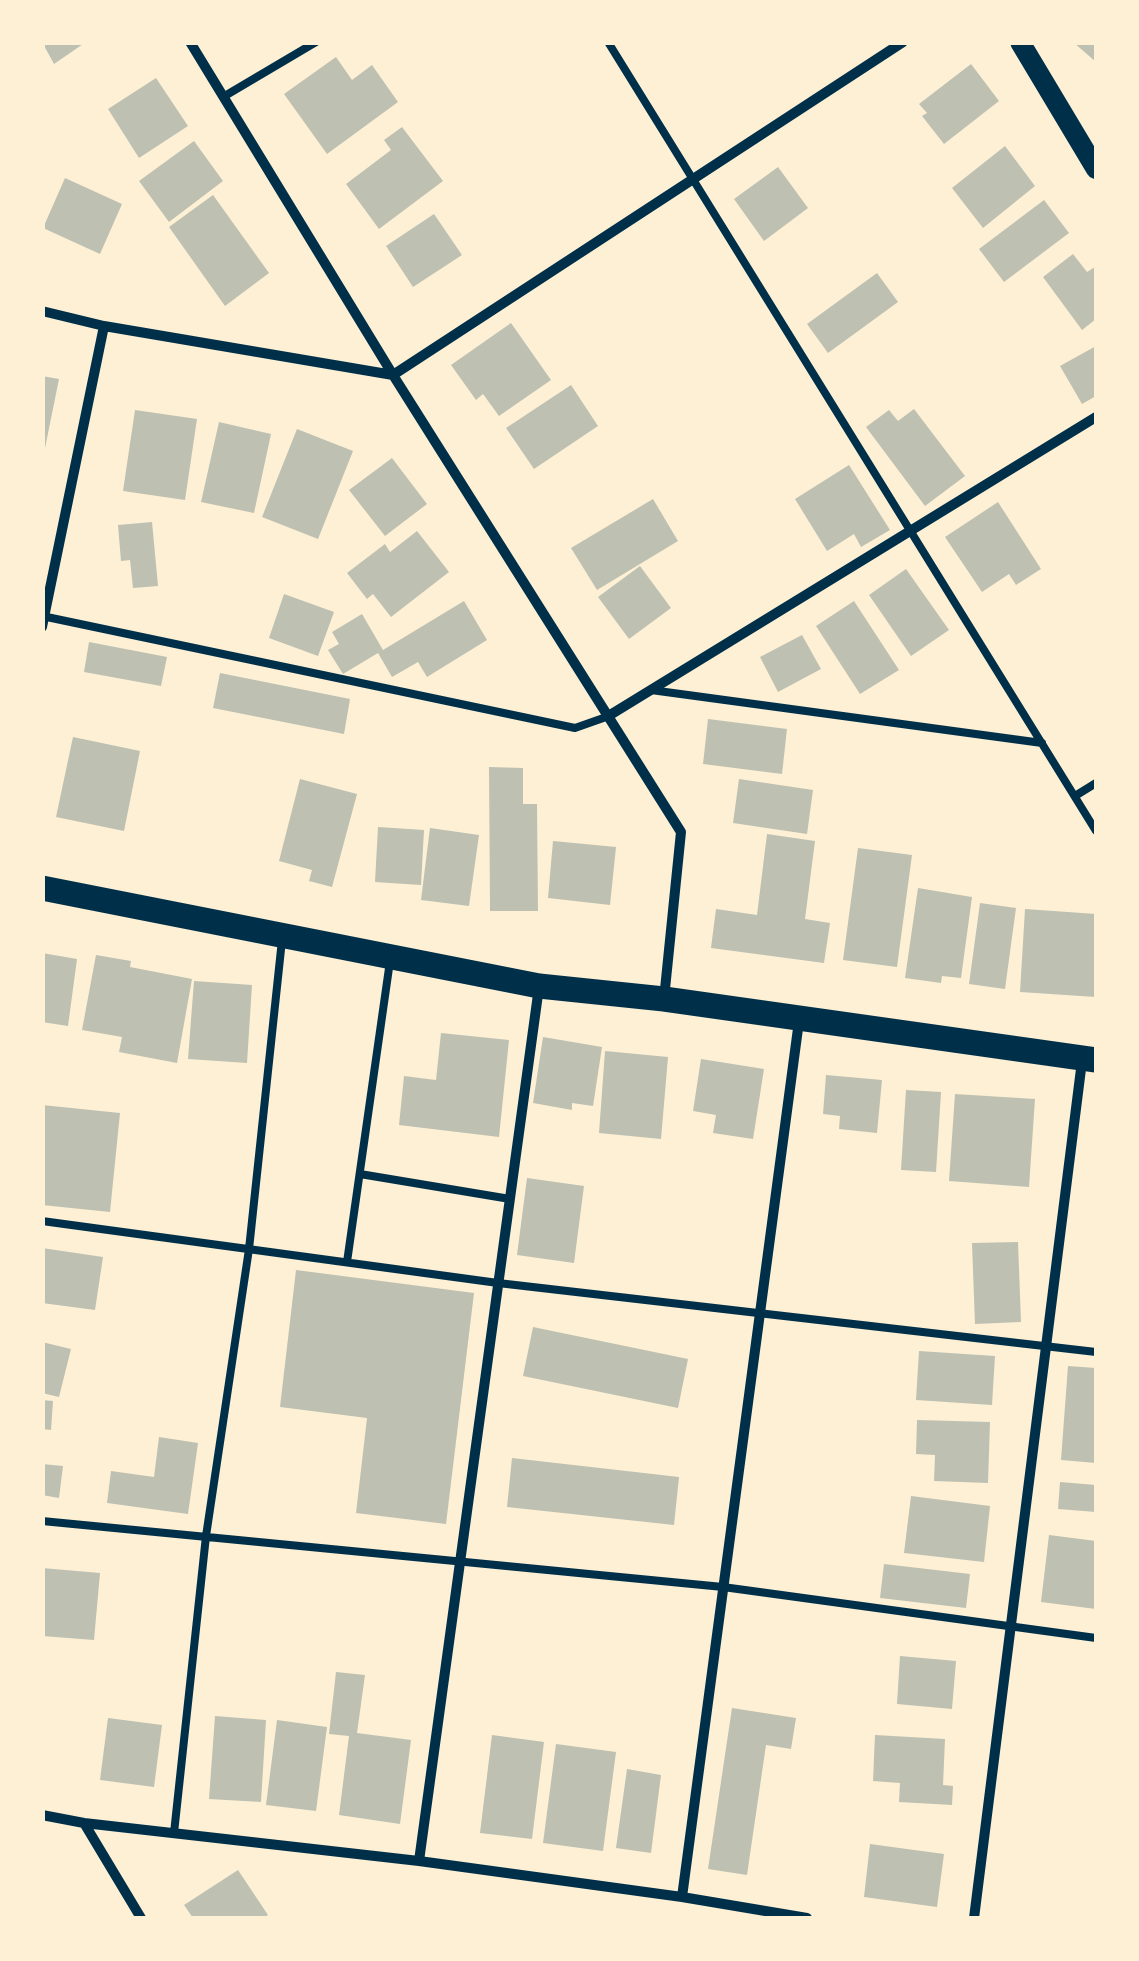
<!DOCTYPE html>
<html>
<head>
<meta charset="utf-8">
<style>
	body { margin:0 }
	#map { position:relative; width:1139px; height:1961px; overflow:hidden; background:#fdf0d5; font-family:Lato,sans-serif }
	canvas { display:block }
	.frame { position:absolute; inset:0; border:45px solid #fdf0d5; pointer-events:none }
</style>
</head>
<body>
<div id="map">
<canvas width="1139" height="1961"></canvas>
<div class="frame"></div>
</div>
<script>
const context = document.querySelector('canvas').getContext('2d');
context.lineJoin = 'round';
function fillPath(path, color) {
  context.fillStyle = color;
  context.fill(path, 'evenodd');
}
function stroke(path, color, width, dash) {
  context.strokeStyle = color;
  context.lineWidth = width;
  context.lineCap = dash ? 'butt' : 'round';
  context.setLineDash(dash || []);
  context.stroke(path);
}
fillPath(new Path2D(`
	M42,42H86L54,64Z
	M1073,42H1096V62Z
	M336,57L352,80L372,65L398,102L327,154L284,94Z
	M971,64L999,101L944,144L922,116L927,113L919,104Z
	M156,78L188,126L139,158L108,109Z
	M402,127L443,181L379,229L346,184L391,150L384,140Z
	M194,141L223,181L169,222L139,181Z
	M1005,146L1035,186L983,228L952,188Z
	M778,167L808,208L764,241L734,199Z
	M65,178L122,204L100,254L43,228Z
	M213,195L269,273L225,306L169,227Z
	M1044,200L1069,233L1004,282L979,249Z
	M434,214L462,255L413,287L386,246Z
	M1073,254L1087,272L1095,267L1096,269V319L1082,330L1043,277Z
	M877,273L898,302L828,353L807,324Z
	M511,323L551,380L499,416L483,394L476,400L451,365Z
	M1096,346V396L1082,404L1060,366Z
	M42,376L59,379L44,453H42Z
	M571,385L598,426L534,469L506,428Z
	M914,409L965,476L925,506L866,427L889,410L898,421Z
	M135,410L197,419L185,500L123,491Z
	M219,422L271,434L254,513L201,502Z
	M297,429L353,451L318,539L262,517Z
	M392,458L427,504L385,536L349,490Z
	M849,465L890,530L861,547L854,534L827,551L795,499Z
	M653,499L678,541L597,590L571,548Z
	M998,502L1041,569L1016,585L1009,574L982,592L945,537Z
	M152,522L158,586L133,588L130,560L121,561L118,525Z
	M417,531L449,572L391,617L373,594L367,599L347,573L385,544L390,552Z
	M640,566L671,608L629,639L598,597Z
	M906,569L949,630L911,656L869,595Z
	M284,594L334,612L318,656L269,638Z
	M464,601L487,640L427,677L418,662L392,677L378,653L343,674L328,650L339,644L332,632L362,614L383,650Z
	M854,601L899,670L860,694L816,626Z
	M802,635L821,669L778,692L760,657Z
	M89,642L167,657L161,686L84,672Z
	M220,673L350,699L344,734L213,708Z
	M708,719L787,729L782,774L703,764Z
	M73,737L140,751L124,831L56,817Z
	M489,767L523,768V804H537L538,911H490Z
	M300,779L357,794L332,887L309,881L312,870L279,861Z
	M739,779L813,790L807,834L733,823Z
	M378,827L424,830L421,885L375,882Z
	M430,828L479,835L469,906L421,900Z
	M767,834L815,841L805,919L830,923L824,963L711,948L716,909L757,915Z
	M553,841L616,847L610,905L548,898Z
	M858,848L912,855L897,967L843,960Z
	M918,888L972,897L961,978L942,976L941,983L905,978Z
	M980,903L1016,908L1005,989L969,984Z
	M1025,909L1096,914V997L1020,992Z
	M42,953L77,959L68,1026L42,1022Z
	M96,955L131,961L130,967L192,979L177,1063L119,1052L122,1037L82,1030Z
	M194,981L252,985L247,1063L188,1059Z
	M441,1033L509,1040L499,1137L399,1125L404,1076L436,1080Z
	M543,1037L602,1047L593,1106L572,1103V1110L533,1103Z
	M605,1051L668,1057L661,1139L599,1133Z
	M701,1059L764,1069L753,1139L713,1133L716,1115L693,1111Z
	M826,1075L882,1080L877,1133L839,1129L840,1116L823,1114Z
	M906,1090L941,1092L936,1172L901,1170Z
	M955,1094L1035,1099L1029,1187L949,1181Z
	M42,1105L120,1113L110,1212L42,1205Z
	M527,1178L584,1186L574,1263L517,1255Z
	M1018,1242L1021,1322L975,1324L972,1243Z
	M42,1248L103,1257L95,1310L42,1303Z
	M296,1270L474,1293L446,1524L356,1513L367,1418L280,1407Z
	M533,1327L688,1359L678,1408L523,1376Z
	M42,1342L71,1349L59,1397L42,1393Z
	M919,1351L995,1356L992,1405L916,1400Z
	M1068,1366L1096,1368V1463L1061,1460Z
	M42,1400L53,1401L51,1430L42,1429Z
	M917,1420L990,1422L988,1483L934,1481L935,1455L916,1454Z
	M159,1437L198,1443L188,1514L107,1503L111,1471L154,1477Z
	M512,1458L679,1477L674,1525L507,1507Z
	M42,1464L63,1466L59,1498L42,1495Z
	M1060,1482L1096,1485V1512L1058,1509Z
	M911,1496L990,1506L984,1562L904,1553Z
	M1049,1535L1096,1541V1609L1041,1602Z
	M884,1564L970,1574L966,1608L880,1598Z
	M42,1568L100,1573L94,1640L42,1636Z
	M900,1656L956,1661L952,1709L897,1704Z
	M336,1672L365,1675L357,1733L411,1740L400,1824L339,1815L349,1736L329,1734Z
	M732,1708L796,1718L791,1749L766,1745L747,1875L708,1869Z
	M215,1716L266,1720L261,1802L209,1799Z
	M108,1718L162,1725L154,1787L100,1780Z
	M277,1720L327,1727L316,1811L266,1805Z
	M492,1735L544,1742L532,1839L480,1833Z
	M875,1735L945,1739L943,1785L953,1786L952,1805L899,1802L900,1783L873,1781Z
	M556,1744L616,1752L603,1851L543,1843Z
	M627,1769L661,1775L651,1853L616,1848Z
	M870,1844L944,1854L937,1907L864,1897Z
	M238,1870L268,1915L263,1918H193L184,1905Z`), '#bec0b2');
stroke(new Path2D(`
	M608,42L1096,831
	M223,97L316,42
	M42,616L575,728L609,716
	M651,690L1042,743
	M1075,796L1096,783
	M360,1174L510,1199
	M42,1221L498,1283L1096,1352
	M347,1262L390,961
	M42,1521L723,1587L1096,1638
	M174,1833L206,1536L249,1249L282,940`), '#003049', 8);
stroke(new Path2D(`
	M190,42L393,375L681,832L664,999
	M42,311L104,326L393,375L903,42
	M42,627L104,326
	M610,715L1096,417
	M42,1815L84,1823L419,1861L682,1897L807,1918
	M84,1823L141,1918
	M419,1861L539,987
	M682,1897L799,1021
	M974,1918L1082,1061`), '#003049', 10);
stroke(new Path2D(`
	M1020,42L1096,169`), '#003049', 20);
stroke(new Path2D(`
	M42,888L539,986L664,999L1096,1060`), '#003049', 25);
</script>
</body>
</html>
